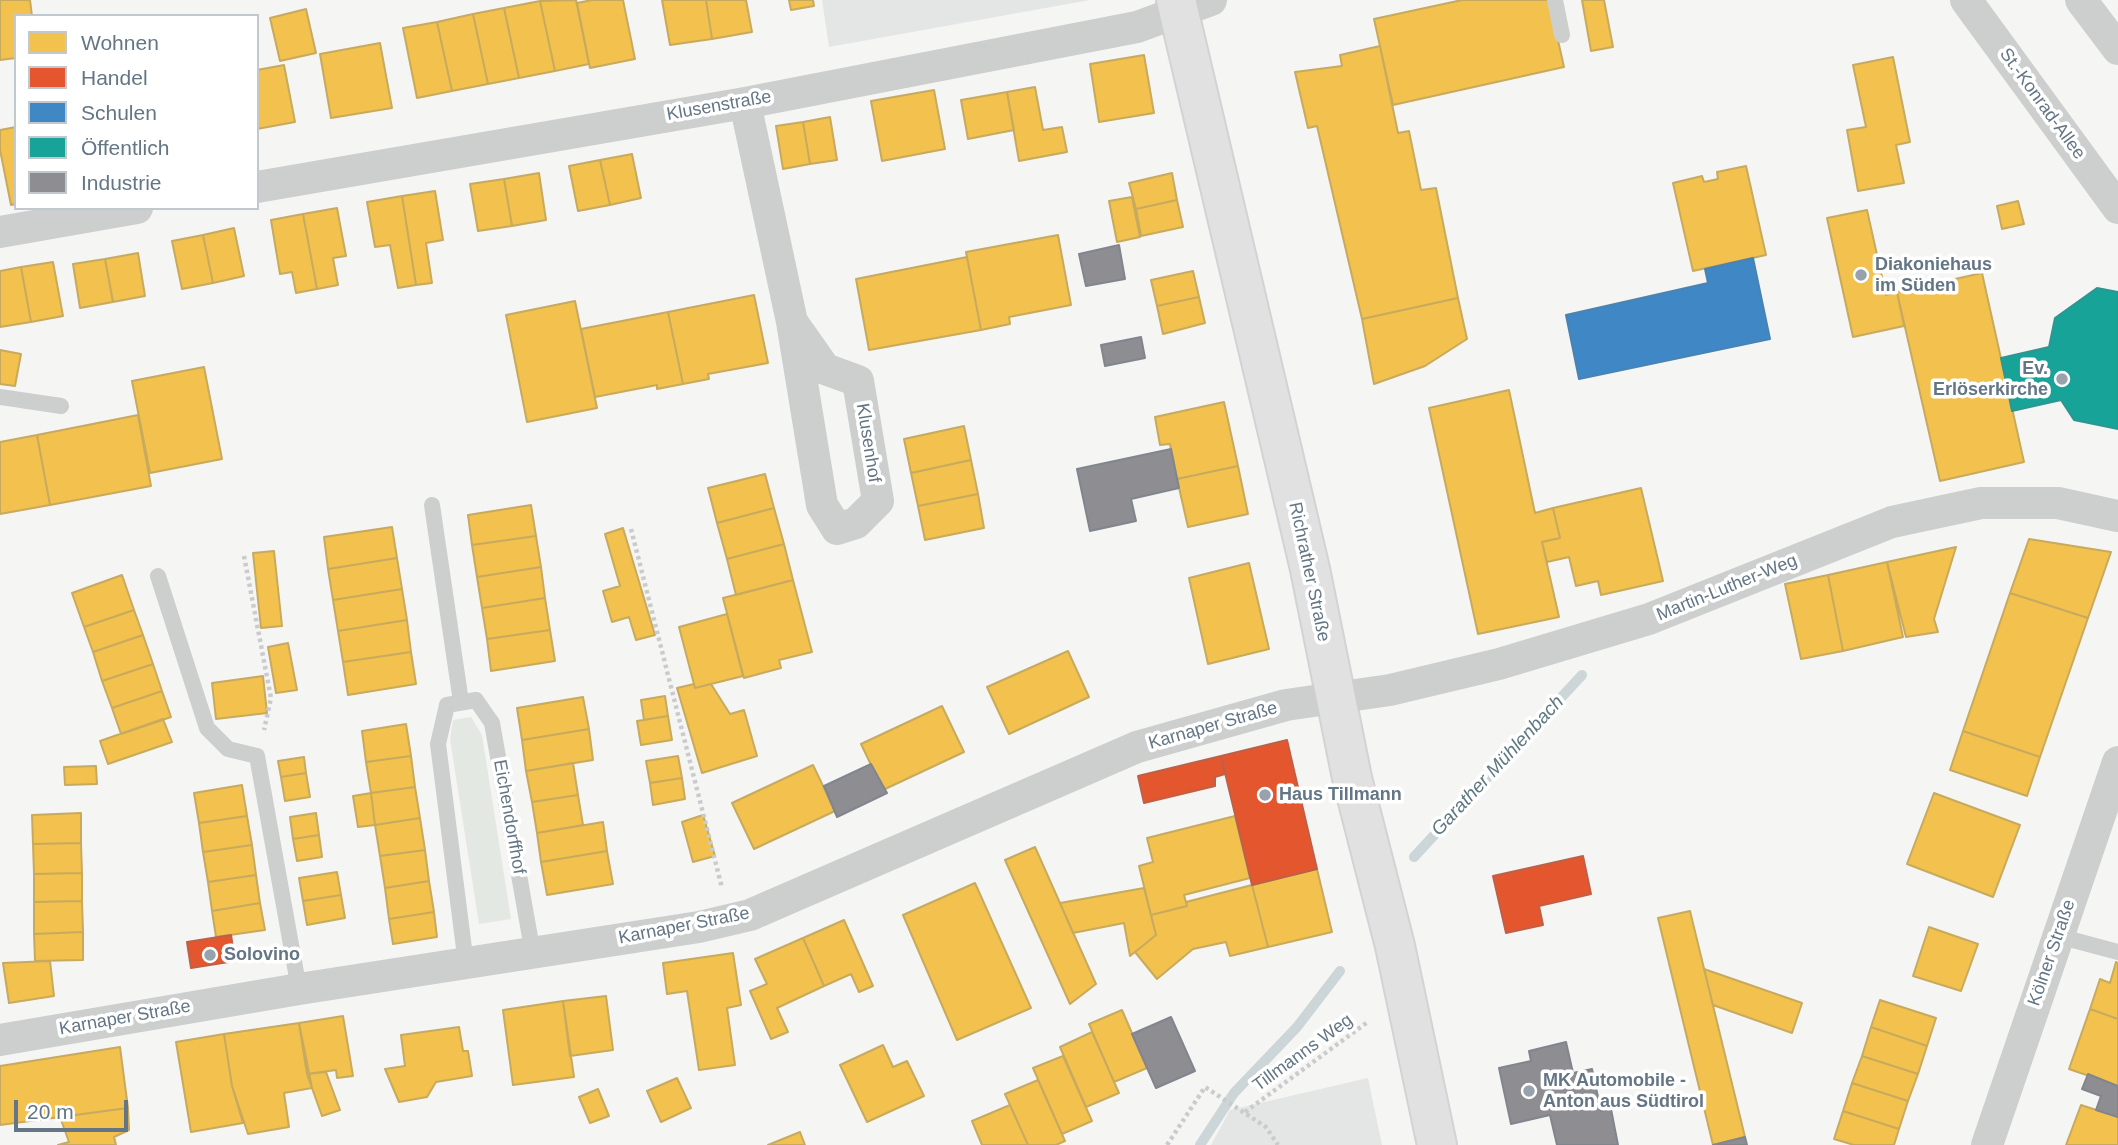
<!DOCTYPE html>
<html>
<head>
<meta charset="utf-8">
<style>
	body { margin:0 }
	#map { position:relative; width:2118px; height:1145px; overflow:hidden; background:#f5f5f4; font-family:Helvetica,sans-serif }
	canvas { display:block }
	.legend { position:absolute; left:14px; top:14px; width:245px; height:196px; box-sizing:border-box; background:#fff; border:2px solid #c1c8ce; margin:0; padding:9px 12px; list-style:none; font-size:21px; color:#647685 }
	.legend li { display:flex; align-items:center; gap:14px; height:35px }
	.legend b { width:35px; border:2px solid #c1c8ce }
	.scale { position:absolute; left:14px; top:1100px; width:114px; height:32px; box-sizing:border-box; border:4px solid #647685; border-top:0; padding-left:9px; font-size:21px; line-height:24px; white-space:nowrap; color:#647685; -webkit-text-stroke:5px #fff; paint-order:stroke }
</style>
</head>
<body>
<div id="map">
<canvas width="2118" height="1145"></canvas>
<ul class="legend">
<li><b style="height:19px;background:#f2c14e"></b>Wohnen</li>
<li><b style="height:19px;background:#e4572e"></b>Handel</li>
<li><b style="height:19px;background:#3f88c5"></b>Schulen</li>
<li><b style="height:19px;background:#17a398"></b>Öffentlich</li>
<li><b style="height:19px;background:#8d8d92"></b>Industrie</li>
</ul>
<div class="scale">20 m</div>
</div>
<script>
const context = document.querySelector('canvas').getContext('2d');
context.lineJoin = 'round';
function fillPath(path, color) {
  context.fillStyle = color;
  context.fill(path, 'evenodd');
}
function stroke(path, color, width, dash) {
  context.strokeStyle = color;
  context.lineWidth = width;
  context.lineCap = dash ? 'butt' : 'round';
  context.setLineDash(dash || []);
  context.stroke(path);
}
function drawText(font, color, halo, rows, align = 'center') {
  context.font = font + ' Helvetica,sans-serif';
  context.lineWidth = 7;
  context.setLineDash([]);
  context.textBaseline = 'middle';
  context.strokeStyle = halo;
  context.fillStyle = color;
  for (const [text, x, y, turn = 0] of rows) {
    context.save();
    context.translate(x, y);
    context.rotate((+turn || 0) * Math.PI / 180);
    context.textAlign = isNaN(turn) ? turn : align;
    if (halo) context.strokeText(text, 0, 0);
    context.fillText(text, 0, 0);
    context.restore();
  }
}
fillPath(new Path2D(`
	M822,0H1090L829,47Z
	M1368,1078L1382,1145H1211L1230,1110Z`), '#e4e5e5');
fillPath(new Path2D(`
	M471,717L482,735L511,919L479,924L450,739L453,720Z`), '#e4e8e2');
const homes = new Path2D(`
	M0,0H30L32,16H16V58L0,60Z
	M576,0L589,64L555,71L540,1Z
	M592,0H623L635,59L590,68L577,3Z
	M662,0H706L712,39L670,45Z
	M706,0H746L752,32L712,39Z
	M789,0H813L814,6L791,10Z
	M1462,0H1549L1564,67L1393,105L1374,19Z
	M1582,0H1604L1613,47L1591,51Z
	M540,1L555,71L519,78L504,8Z
	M504,8L519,78L488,84L473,14Z
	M306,9L316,53L280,61L270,18Z
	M473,14L488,84L452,91L437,22Z
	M437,22L452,91L417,98L403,28Z
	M380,43L392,108L331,118L320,54Z
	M1380,46L1398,133L1409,131L1421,190L1436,188L1458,298L1362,319L1317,126L1308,128L1295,72L1342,66L1340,55Z
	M1144,55L1154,113L1099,122L1090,64Z
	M1893,57L1910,142L1896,145L1904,183L1858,191L1847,130L1866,127L1853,65Z
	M284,65L295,122L257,129V70Z
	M1035,87L1043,130L1062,127L1067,152L1019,161L1007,92Z
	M934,90L945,149L882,161L871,101Z
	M1007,92L1014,130L968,139L961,100Z
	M830,117L837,160L810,164L803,122Z
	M803,122L810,164L783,169L776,126Z
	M16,127V204L11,205L0,150V130Z
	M632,154L641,198L610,205L600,160Z
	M600,160L610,205L578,211L569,166Z
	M1746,166L1766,255L1693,271L1673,183L1702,176L1704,182L1718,179L1717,172Z
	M539,173L546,220L512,226L504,179Z
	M1172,173L1177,200L1136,209L1129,183Z
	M504,179L512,226L478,231L470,184Z
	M435,191L443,240L426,243L432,283L416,285L402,196Z
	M402,196L416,285L398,288L390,245L375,247L367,202Z
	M1132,197L1140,237L1117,242L1109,201Z
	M1177,200L1183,227L1141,236L1136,209Z
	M2018,201L2024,224L2002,229L1997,206Z
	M337,208L346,256L333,258L338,285L317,289L303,214Z
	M1867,210L1886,295L1897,292L1904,326L1853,337L1827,218Z
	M303,214L317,289L296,293L292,272L280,274L271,220Z
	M234,228L244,276L213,283L203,235Z
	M203,235L213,283L182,289L172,241Z
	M1058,235L1071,305L1009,317L1010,324L981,330L966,252Z
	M138,253L145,296L113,302L105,259Z
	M967,257L981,330L869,350L856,279Z
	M105,259L113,302L80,308L73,264Z
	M53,262L63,316L31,322L21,267Z
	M21,267L31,322L0,327V271Z
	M1193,271L1199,297L1157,306L1151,280Z
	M1982,273L2024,462L1940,481L1897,292Z
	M754,295L768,363L708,374L709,379L683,384L668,312Z
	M1199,297L1205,323L1163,334L1157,306Z
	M1458,298L1467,339L1425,366L1374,384L1362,319Z
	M575,301L597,408L527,422L506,315Z
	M668,312L683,384L657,389V385L595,397L581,329Z
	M0,350L21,354L15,386L0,384Z
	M204,367L222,459L150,473L132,381Z
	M1509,390L1535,513L1553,508L1560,538L1542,542L1559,617L1478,634L1429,408Z
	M1224,402L1238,466L1177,479L1170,444L1160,445L1155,417Z
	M138,415L151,486L50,505L37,435Z
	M964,426L971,460L911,473L904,439Z
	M37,435L50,505L0,514V442Z
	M971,460L978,494L918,506L911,473Z
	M1238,466L1248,514L1188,527L1177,479Z
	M765,474L774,508L717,523L708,488Z
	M1641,488L1663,581L1601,595L1598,581L1576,586L1569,557L1547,562L1542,542L1560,538L1553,508Z
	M978,494L984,528L925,540L918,506Z
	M531,505L536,536L472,545L468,515Z
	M774,508L784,544L727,559L717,523Z
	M392,527L397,558L328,569L324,537Z
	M623,528L655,635L636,640L629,617L612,622L603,591L620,586L605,534Z
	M536,536L541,567L477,577L472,545Z
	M2029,539L2111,552L2088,618L2010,593Z
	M784,544L793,580L736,595L727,559Z
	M1956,547L1934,619L1938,632L1906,637L1887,562Z
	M274,551L282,626L261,628L253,553Z
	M397,558L402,589L333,600L328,569Z
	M1887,562L1903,637L1843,651L1828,575Z
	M1249,563L1269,649L1208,664L1189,578Z
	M541,567L545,598L482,608L477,577Z
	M122,575L134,610L84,627L72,593Z
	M1828,575L1843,651L1801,659L1785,584Z
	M793,580L812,652L779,660L781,668L744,678L723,598Z
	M402,589L407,620L338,631L333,600Z
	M2010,593L2088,618L2040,757L1963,731Z
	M545,598L550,630L487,639L482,608Z
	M134,610L143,635L93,652L84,627Z
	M727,614L743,676L695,688L679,627Z
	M407,620L411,652L343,662L338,631Z
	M550,630L555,661L491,671L487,639Z
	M143,635L153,664L102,681L93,652Z
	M288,643L297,690L276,693L268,647Z
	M1068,651L1089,697L1009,734L987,687Z
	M411,652L416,684L348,695L343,662Z
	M153,664L162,691L112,708L102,681Z
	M263,676L267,713L216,719L212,683Z
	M694,684L695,688L711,684L730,714L744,710L757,756L702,773L677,688Z
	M162,691L171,717L121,734L112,708Z
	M665,696L668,716L644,720L641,700Z
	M583,697L589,729L522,740L517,708Z
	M942,706L964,752L883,790L861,744Z
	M668,716L672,740L641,745L637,721Z
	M163,719L172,742L108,764L100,741Z
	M406,724L411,756L366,762L362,731Z
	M589,729L593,760L526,771L522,740Z
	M1963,731L2040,757L2027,796L1950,770Z
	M411,756L415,787L371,793L366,762Z
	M678,756L682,778L650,783L646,761Z
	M304,757L306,773L281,777L278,761Z
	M573,763L578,795L532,802L526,771Z
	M813,765L835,811L754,849L732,803Z
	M96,766L97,784L65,785L64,767Z
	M306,773L310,797L285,801L281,777Z
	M682,778L685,799L653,805L650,783Z
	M242,785L247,816L199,823L194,793Z
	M415,787L420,818L375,825L371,793Z
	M371,793L375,825L358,827L353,796Z
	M1934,793L2020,825L1993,897L1907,864Z
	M578,795L583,825L537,833L532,802Z
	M81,813V843L33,844L32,815Z
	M316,813L319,835L293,839L290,817Z
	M703,815L715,856L693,862L682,822Z
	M247,816L252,845L203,852L199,823Z
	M1235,816L1250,878L1184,895L1187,906L1151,915L1139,866L1153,862L1147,838Z
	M420,818L425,850L380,856L375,825Z
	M603,822L607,851L541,862L537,833Z
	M319,835L322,857L297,861L293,839Z
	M81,843L82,873L34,874L33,844Z
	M252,845L256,875L208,882L203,852Z
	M1035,847L1096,984L1070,1004L1005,860Z
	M425,850L429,881L385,888L380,856Z
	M607,851L613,884L547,895L541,862Z
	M1317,869L1332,932L1268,947L1252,885Z
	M337,872L341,895L303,901L299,878Z
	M82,873V901L34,902V874Z
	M256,875L260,903L212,911L208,882Z
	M429,881L434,912L389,919L385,888Z
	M975,883L1031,1008L957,1040L903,915Z
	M1252,885L1268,947L1230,956L1226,942L1193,949L1157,979L1135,952L1156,935L1151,915L1187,906L1186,902Z
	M1144,888L1156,935L1130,956L1124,923L1073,933L1060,903Z
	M341,895L345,918L307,925L303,901Z
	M82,901L83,932L34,934V902Z
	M260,903L265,930L216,937L212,911Z
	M1690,911L1745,1137L1713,1145L1658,918Z
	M434,912L437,937L393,944L389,919Z
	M844,920L873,986L859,992L851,974L824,986L803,938Z
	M1929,927L1978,944L1961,991L1913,976Z
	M83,932V960L35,961L34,934Z
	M803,938L824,986L777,1008L788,1032L771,1039L750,991L767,984L755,959Z
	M733,953L741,1005L727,1008L735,1065L699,1070L687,991L667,994L663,963Z
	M50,961L54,996L9,1003L3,963Z
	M2116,962L2118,963V1019L2090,1009L2100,979L2110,983Z
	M1704,969L1802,1003L1792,1033L1713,1005Z
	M606,996L613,1050L570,1056L563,1001Z
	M1880,1000L1936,1018L1927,1046L1871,1027Z
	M563,1001L574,1077L513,1085L503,1010Z
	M2090,1009L2118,1019V1086L2069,1069Z
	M1122,1010L1147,1068L1114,1082L1089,1024Z
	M343,1016L353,1076L337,1078L336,1070L307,1074L299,1023Z
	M299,1023L312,1088L284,1093L289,1127L248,1134L232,1086L224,1034Z
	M459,1027L463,1051H468L472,1076L436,1082L427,1097L399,1102L385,1069L405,1066L401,1035Z
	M1871,1027L1927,1046L1918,1074L1862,1056Z
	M1092,1032L1119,1093L1086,1107L1060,1047Z
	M224,1034L232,1086L243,1123L191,1132L176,1042Z
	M883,1045L893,1067L907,1061L924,1096L867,1122L840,1065Z
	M120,1047L128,1108L0,1125V1066Z
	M1063,1056L1092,1121L1062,1134L1033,1068Z
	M1862,1056L1918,1074L1908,1101L1852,1083Z
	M326,1072L340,1110L322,1116L307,1074Z
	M677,1078L691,1108L661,1122L647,1091Z
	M1038,1080L1065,1141L1056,1145H1028L1005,1094Z
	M1852,1083L1908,1101L1899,1129L1843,1111Z
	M598,1089L609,1116L590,1123L579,1097Z
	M1010,1105L1028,1145H982L972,1121Z
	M2081,1105L2118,1117V1145H2066Z
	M128,1108L129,1130L114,1137L116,1145H58L69,1142L60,1117Z
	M1843,1111L1899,1129L1894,1145H1854L1834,1139Z
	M800,1132L805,1145H768Z`);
fillPath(homes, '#f2c14e');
stroke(homes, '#c7aa5e', 2);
const shops = new Path2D(`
	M1287,740L1317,869L1252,885L1221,756Z
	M1221,756L1225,774L1215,777V786L1144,803L1138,776Z
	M1583,856L1591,894L1539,906L1543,925L1506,933L1493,876Z
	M231,935L235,961L191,968L187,942Z`);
fillPath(shops, '#e4572e');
stroke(shops, '#be6048', 2);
const schools = new Path2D(`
	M1753,258L1770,339L1579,379L1566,315L1708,283L1705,269Z`);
fillPath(schools, '#3f88c5');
stroke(schools, '#4a83b2', 2);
const public = new Path2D(`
	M2097,288L2118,292V429L2074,420L2061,400L2012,411L2001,358L2049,347L2055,318Z`);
fillPath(public, '#17a398');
stroke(public, '#2e9692', 2);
const industry = new Path2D(`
	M1119,245L1125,279L1086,286L1079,254Z
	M1141,337L1145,358L1105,366L1101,345Z
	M1171,449L1179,488L1131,499L1136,521L1090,531L1077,469Z
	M871,764L887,793L837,817L824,786Z
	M1171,1017L1195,1071L1156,1088L1132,1034Z
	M1566,1042L1573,1073L1592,1069L1601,1111L1611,1109L1618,1145H1557L1550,1115L1511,1124L1499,1068L1531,1061L1529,1051Z
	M2088,1074L2118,1086V1117L2096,1110L2101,1096L2082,1089Z
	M1745,1137L1747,1145H1713Z`);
fillPath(industry, '#8d8d92');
stroke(industry, '#81868e', 2);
stroke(new Path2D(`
	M1414,857L1582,675
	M1200,1145L1234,1093L1297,1027L1340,971`), '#ccd5d7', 10);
const secondary = new Path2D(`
	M1176,0L1310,569L1352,778L1395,946L1437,1145`);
stroke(secondary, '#d2d3d4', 42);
stroke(new Path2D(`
	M631,529L722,888
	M244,556L271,698L264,730
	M1245,1112L1369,1021
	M1167,1145L1205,1087L1266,1127L1278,1145`), '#cacbcc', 4.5, [3.5, 3.5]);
stroke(new Path2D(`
	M1555,0L1562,35
	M0,397L61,406
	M432,505L461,702
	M158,576L207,728L228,749L257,756L299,989
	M2058,936L2118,952
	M466,964L438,744L447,705L476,700L492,723L533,954`), '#cdcfcf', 16);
stroke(new Path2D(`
	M1966,0L2118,208
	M2081,0L2118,49
	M745,103L792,322L822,505L837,529L856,523L878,501L858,381L825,369L792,322
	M257,187L745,103L1137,27L1211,0
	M0,232L137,208
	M0,1040L299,989L699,927L750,915L1137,747L1286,705L1390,690L1499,664L1649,619L1892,522L1981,503H2058L2118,516
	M1987,1145L2118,762`), '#cdcfcf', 32);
stroke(secondary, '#e1e1e2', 38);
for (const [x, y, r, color] of [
	[1861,275,7,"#97a2ac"],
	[2062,379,7,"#97a2ac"],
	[1265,795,7,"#97a2ac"],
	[210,955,7,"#97a2ac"],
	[1529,1091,7,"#97a2ac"]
]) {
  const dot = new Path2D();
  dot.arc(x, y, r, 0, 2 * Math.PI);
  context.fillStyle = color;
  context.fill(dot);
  stroke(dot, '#fff', 2.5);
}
drawText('18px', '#647685', '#fff', [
	["St.-Konrad-Allee",2042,104,54],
	["Klusenstraße",719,106,-10],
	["Klusenhof",868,443,81],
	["Richrather Straße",1309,572,78],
	["Martin-Luther-Weg",1727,588,-22],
	["Karnaper Straße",1213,726,-16],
	["Eichendorffhof",509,817,80],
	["Karnaper Straße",684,926,-11],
	["Kölner Straße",2052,953,-71],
	["Karnaper Straße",125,1018,-10],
	["Tillmanns Weg",1303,1053,-36]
]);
drawText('bold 18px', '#647685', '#fff', [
	["Diakoniehaus",1875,265],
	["im Süden",1875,286],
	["Ev.",2048,369,"right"],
	["Erlöserkirche",2048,390,"right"],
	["Haus Tillmann",1279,795],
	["Solovino",224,955],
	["MK Automobile -",1543,1081],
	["Anton aus Südtirol",1543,1102]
], 'left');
drawText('italic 19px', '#5f7882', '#fff', [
	["Garather Mühlenbach",1498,766,-47]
]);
</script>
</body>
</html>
